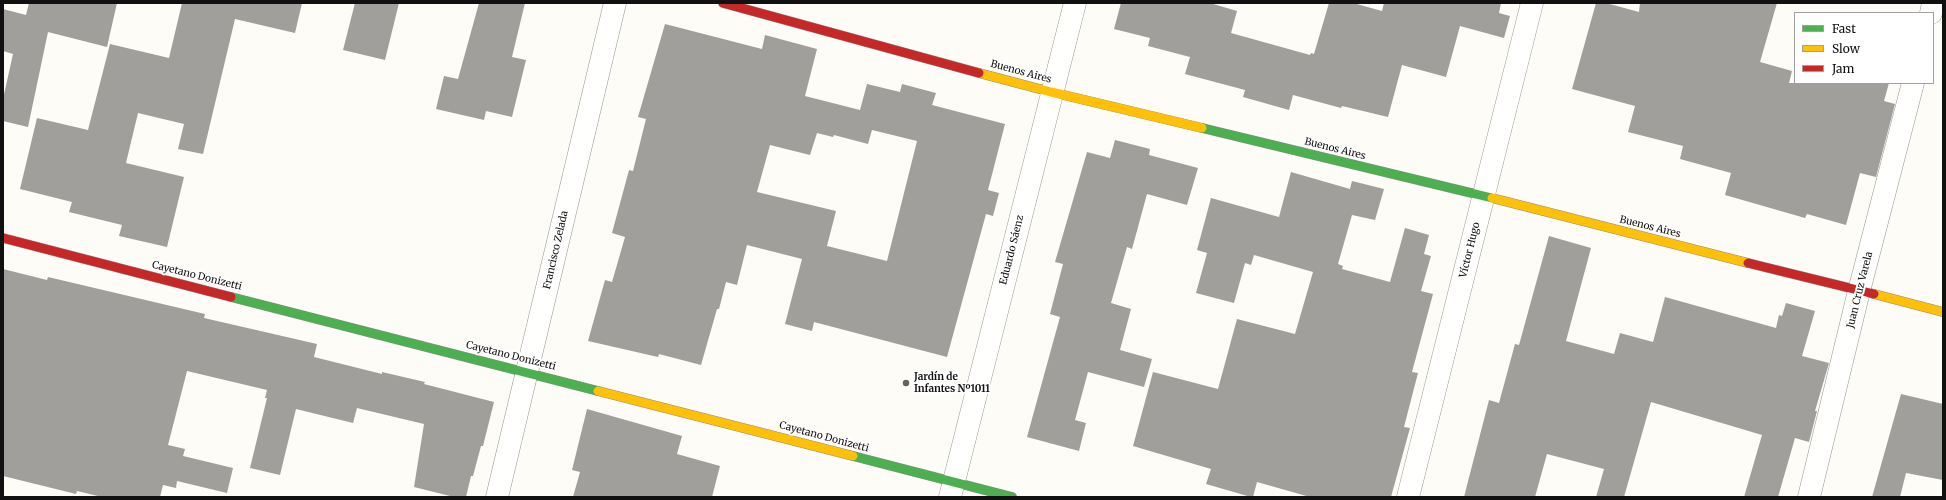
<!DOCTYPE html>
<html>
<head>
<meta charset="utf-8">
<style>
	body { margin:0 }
	#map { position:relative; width:1946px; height:500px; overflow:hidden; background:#fdfcf7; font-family:Merriweather,serif }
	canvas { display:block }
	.frame { position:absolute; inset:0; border:4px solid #111; pointer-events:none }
	.legend { position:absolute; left:1794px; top:12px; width:140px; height:72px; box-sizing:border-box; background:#fff; border:1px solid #a0a0a0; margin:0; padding:5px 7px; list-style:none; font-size:12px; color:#111 }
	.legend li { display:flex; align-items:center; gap:8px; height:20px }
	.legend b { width:20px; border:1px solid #a0a0a0 }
</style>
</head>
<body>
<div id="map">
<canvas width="1946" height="500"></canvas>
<div class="frame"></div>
<ul class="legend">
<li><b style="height:5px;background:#4caf50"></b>Fast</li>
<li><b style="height:5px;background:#ffc107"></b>Slow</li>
<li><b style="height:5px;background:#c62828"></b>Jam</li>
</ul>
</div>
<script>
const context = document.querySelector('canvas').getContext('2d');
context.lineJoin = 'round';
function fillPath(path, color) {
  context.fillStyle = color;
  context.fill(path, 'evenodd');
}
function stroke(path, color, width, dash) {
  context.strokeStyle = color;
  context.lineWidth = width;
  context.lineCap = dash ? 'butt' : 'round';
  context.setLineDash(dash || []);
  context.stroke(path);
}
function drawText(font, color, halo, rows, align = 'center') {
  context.font = font + ' Merriweather,serif';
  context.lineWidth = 4;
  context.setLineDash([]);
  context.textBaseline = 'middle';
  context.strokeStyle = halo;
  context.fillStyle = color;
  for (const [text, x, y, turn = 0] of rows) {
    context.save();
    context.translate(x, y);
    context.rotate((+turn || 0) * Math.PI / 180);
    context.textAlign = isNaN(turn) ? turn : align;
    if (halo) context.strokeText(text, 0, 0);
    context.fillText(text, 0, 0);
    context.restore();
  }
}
fillPath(new Path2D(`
	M29,3H117L107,47L48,32L28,127L3,121V99L13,54L3,51V9L26,15Z
	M182,3H302L295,33L235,19L203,154L178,149L184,124L138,113L126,163L184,177L167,247L119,236L122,225L69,212L72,202L20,189L37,118L88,130L110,44L169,58Z
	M355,3H399L385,60L343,50Z
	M479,3H525L512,57L526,60L512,117L486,111L484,120L436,109L444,76L458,79Z
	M1121,3H1210L1237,11L1231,33L1310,55L1311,53L1314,54L1329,3H1353L1382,11L1384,3H1501L1499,13L1510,16L1504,38L1460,26L1446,77L1402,65L1388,117L1342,106L1341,108L1293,95L1289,110L1243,97L1245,90L1185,74L1190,57L1148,46L1150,38L1114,29Z
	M1596,3H1606L1639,12L1640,3H1777L1760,62L1792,71L1789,83H1889L1884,101L1895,104L1876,177L1860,173L1846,225L1807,214L1805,218L1725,195L1731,173L1680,159L1683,146L1628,132L1635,106L1572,89Z
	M665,24L762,49L765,35L817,49L805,96L860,110L867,84L900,92L902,84L936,93L932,105L1005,124L988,190L999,193L993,216L986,214L947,357L814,322L812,331L785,324L802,259L747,245L737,285L726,282L719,309H717L701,365L659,354L658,357L588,341L605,280L612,282L625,237L612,233L629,170L633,171L646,119L638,117ZM872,130L917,141L887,261L827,246L836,211L757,192L770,145L810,155L817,133L833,137L834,135L868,144Z
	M1115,140L1150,149L1149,155L1198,168L1187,205L1147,194L1132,249L1127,247L1111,303L1131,309L1120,350L1152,359L1144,387L1088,372L1075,420L1086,423L1079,451L1027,437L1060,317L1050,314L1063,264L1055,262L1087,152L1110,158Z
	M1291,172L1350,189L1352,181L1384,189L1375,220L1352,215L1338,264L1343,266L1342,269L1390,282L1405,228L1429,235L1424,254L1431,256L1421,291L1433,294L1412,372L1418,373L1404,427L1410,428L1391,497H1310L1257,482L1253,497H1251L1206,484L1211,469L1133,446L1153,372L1218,389L1237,319L1295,334L1313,272L1254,255L1251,265L1245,263L1234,303L1196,293L1207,253L1197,250L1211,198L1279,217Z
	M1549,236L1591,248L1566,341L1614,354L1620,333L1653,342L1665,297L1776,328L1779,315L1782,316L1786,303L1815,311L1802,356L1829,363L1815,411H1817L1809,442L1795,438L1778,497H1744L1762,435L1651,402L1624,497H1596L1604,469L1547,454L1535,497H1464L1489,400L1499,403L1515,344L1519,345Z
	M3,269L47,280L48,277L205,314L204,318L317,344L314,357L382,374V372L425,382L424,384L494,402L483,446H481L473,476H471L466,497H454L414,487L424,424L357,408L353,423L296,409L280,475L250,468L267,398H265L267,390L187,371L168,445L185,449L183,456L233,468L227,493L177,481L176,488L163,485L160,497H102L77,491L76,494L3,476Z
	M1901,394L1943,404V480L1906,473L1900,497H1872Z
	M587,409L682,436L677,454L720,466L712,497H573L580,472L572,470Z`), '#a19f9c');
const street = new Path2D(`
	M1931,13L1933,3
	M497,497L615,3
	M950,497L1075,3
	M1408,497L1532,3
	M1809,497L1859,291L1913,83`);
const fast = new Path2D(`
	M1202,128L1492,198
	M231,297L598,391
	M853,456L1012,497`);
const slow = new Path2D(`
	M979,73L1051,92L1202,128
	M1492,198L1748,263
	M1874,294L1943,312
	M598,391L853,456`);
const jam = new Path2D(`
	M723,3L979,73
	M3,238L231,297
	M1748,263L1874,294`);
stroke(street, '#979795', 23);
stroke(fast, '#8e8d8b', 10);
stroke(slow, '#8e8d8b', 10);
stroke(jam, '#8e8d8b', 10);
stroke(street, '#fffffe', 22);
stroke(fast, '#4caf50', 9);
stroke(slow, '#ffc107', 9);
stroke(jam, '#c62828', 9);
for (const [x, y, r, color] of [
	[906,383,4,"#646362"]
]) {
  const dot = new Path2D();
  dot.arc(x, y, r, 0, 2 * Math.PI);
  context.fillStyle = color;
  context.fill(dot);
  stroke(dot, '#fff', 1.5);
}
drawText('10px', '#111', '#fff', [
	["Buenos Aires",1021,72,15],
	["Buenos Aires",1335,149,14],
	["Buenos Aires",1650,227,14],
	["Francisco Zelada",556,250,-77],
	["Eduardo Sáenz",1012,250,-76],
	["Víctor Hugo",1470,250,-76],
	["Cayetano Donizetti",197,276,14],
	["Juan Cruz Varela",1860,290,-76],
	["Cayetano Donizetti",511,356,14],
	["Cayetano Donizetti",824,437,15]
]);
drawText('bold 10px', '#111', '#fff', [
	["Jardín de",914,377],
	["Infantes Nº1011",914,389]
], 'left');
</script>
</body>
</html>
